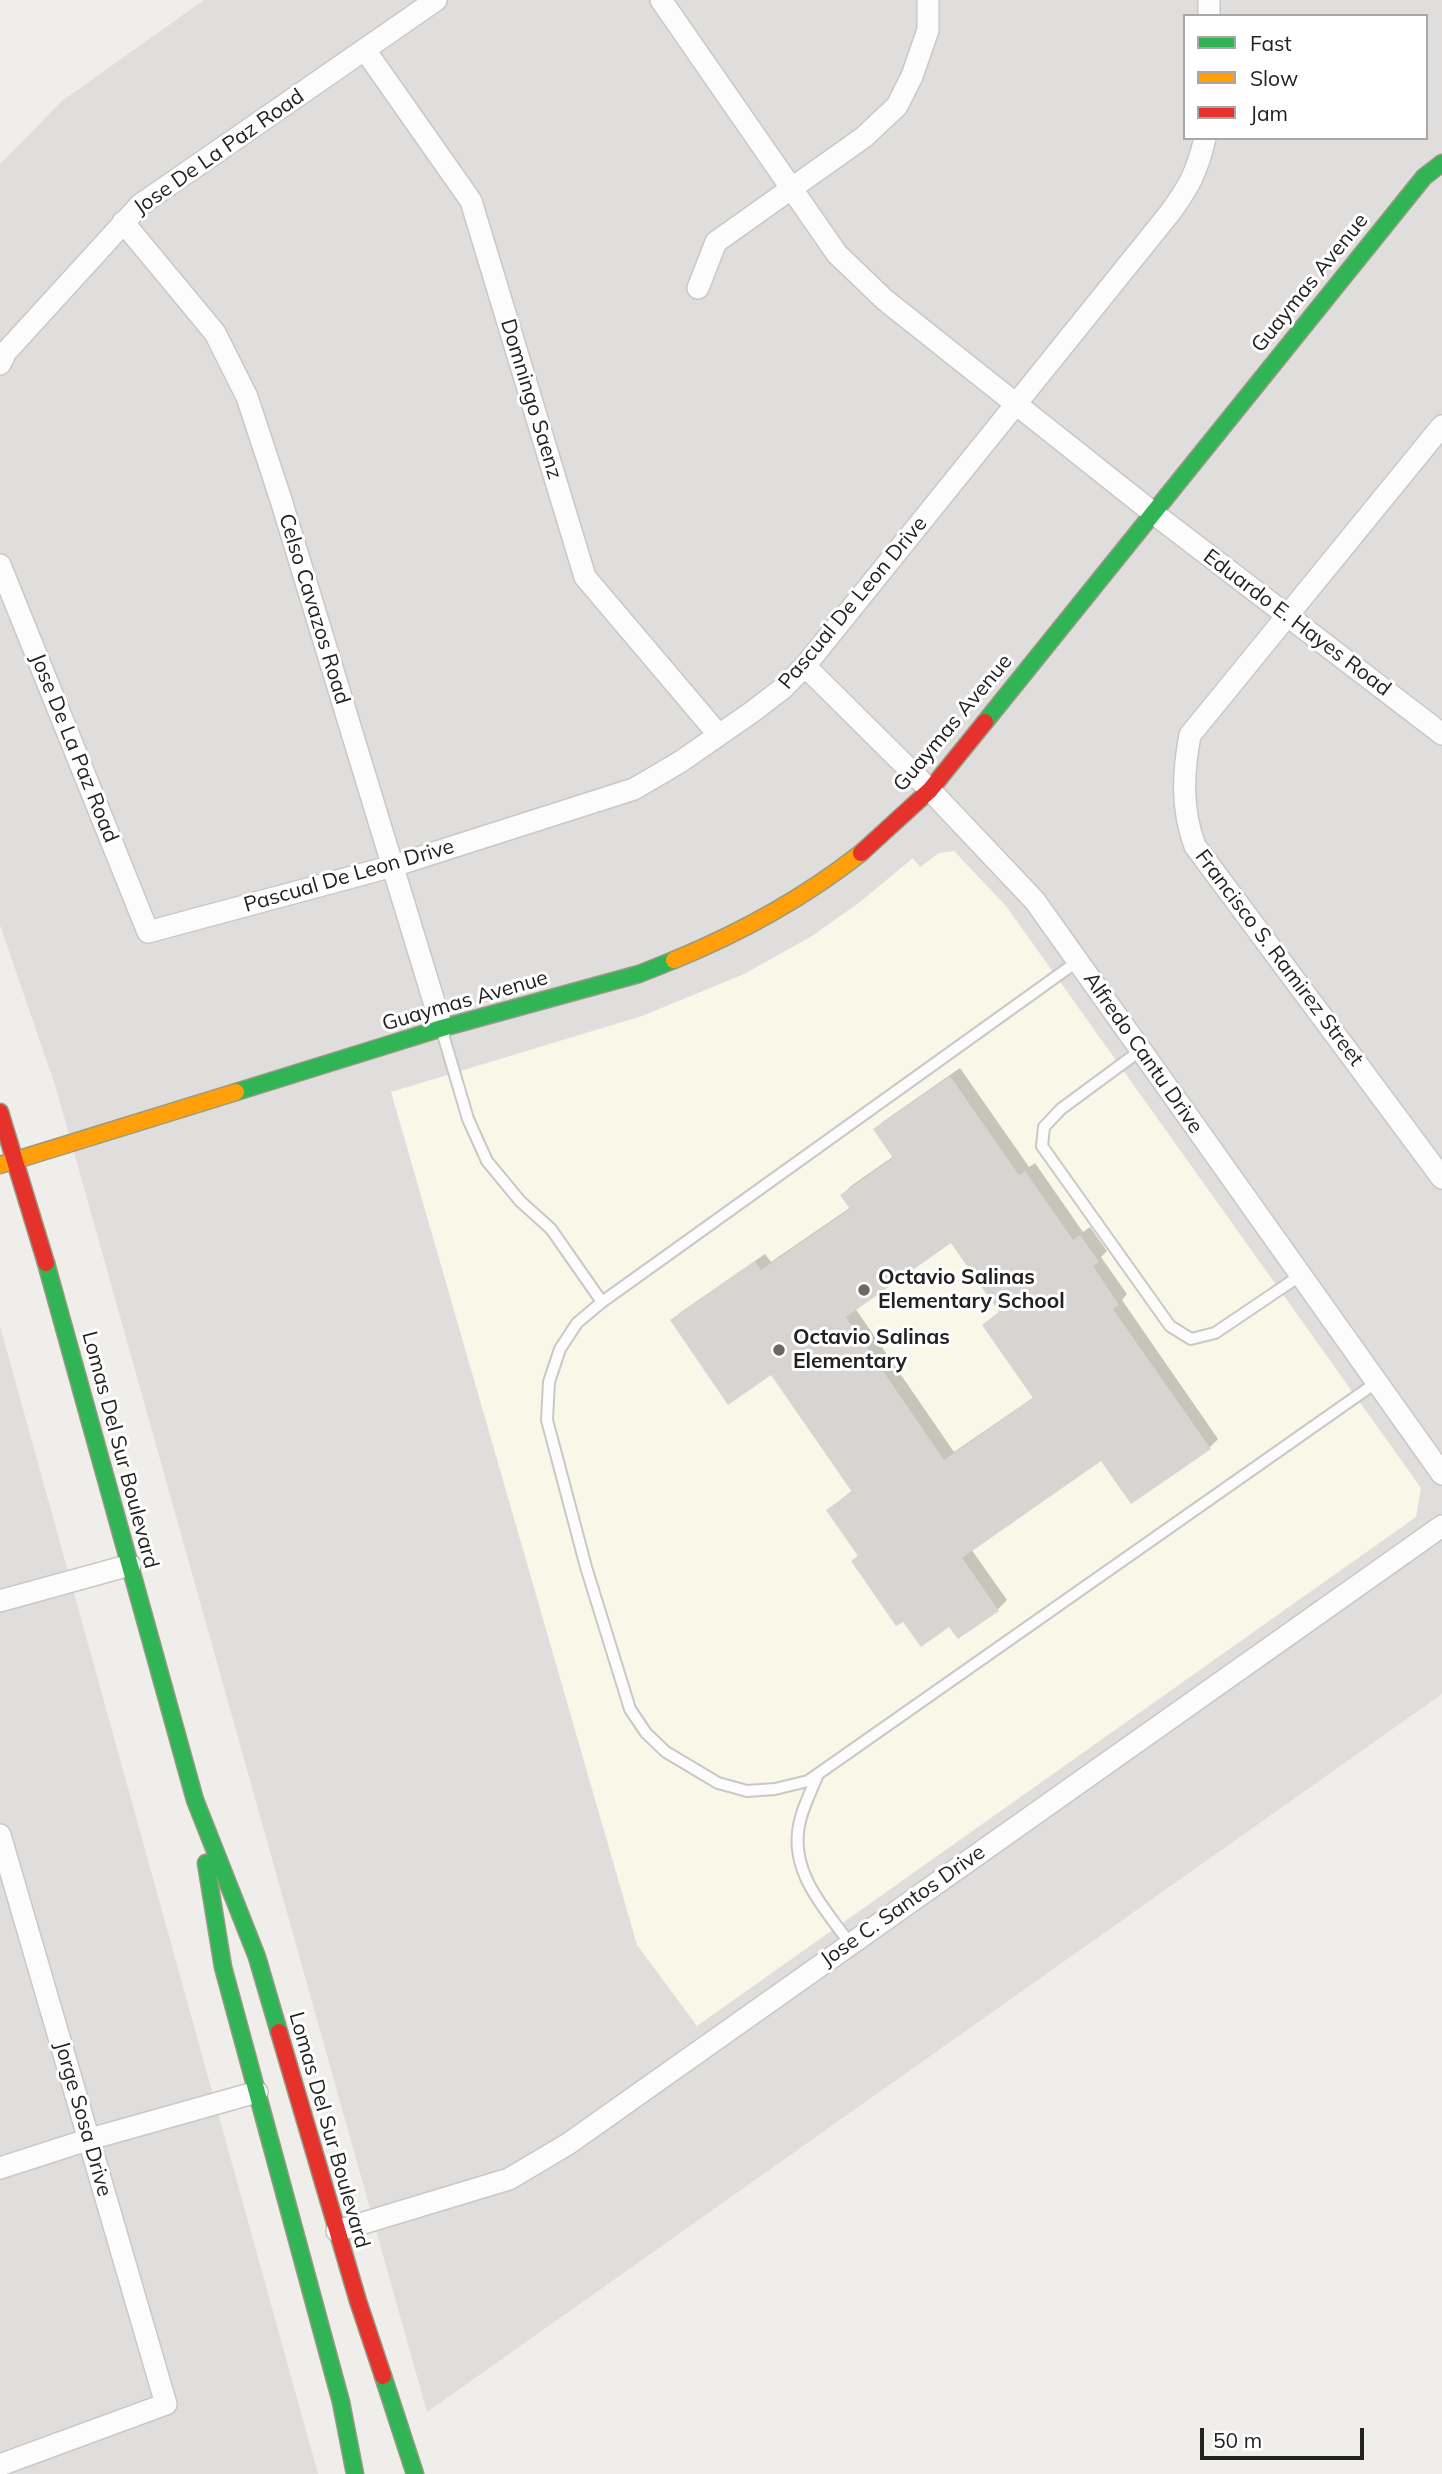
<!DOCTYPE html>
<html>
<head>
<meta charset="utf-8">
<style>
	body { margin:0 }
	#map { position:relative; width:1442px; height:2474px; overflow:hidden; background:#f0eeeb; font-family:Mulish,sans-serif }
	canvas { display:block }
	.legend { position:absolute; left:1183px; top:14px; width:245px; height:126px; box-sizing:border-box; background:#fff; border:2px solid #a7a7a7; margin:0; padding:9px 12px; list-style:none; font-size:21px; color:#222 }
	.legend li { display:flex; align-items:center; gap:14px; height:35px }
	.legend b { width:35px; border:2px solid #a7a7a7 }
	.scale { position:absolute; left:1200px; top:2428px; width:164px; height:32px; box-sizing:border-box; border:4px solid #222; border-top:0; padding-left:9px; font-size:21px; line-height:24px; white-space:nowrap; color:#222; -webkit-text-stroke:5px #fff; paint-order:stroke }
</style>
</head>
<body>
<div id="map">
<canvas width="1442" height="2474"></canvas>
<ul class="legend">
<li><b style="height:9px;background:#30b455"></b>Fast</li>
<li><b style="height:9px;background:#ff9f0a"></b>Slow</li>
<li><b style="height:9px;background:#e5322d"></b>Jam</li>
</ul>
<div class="scale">50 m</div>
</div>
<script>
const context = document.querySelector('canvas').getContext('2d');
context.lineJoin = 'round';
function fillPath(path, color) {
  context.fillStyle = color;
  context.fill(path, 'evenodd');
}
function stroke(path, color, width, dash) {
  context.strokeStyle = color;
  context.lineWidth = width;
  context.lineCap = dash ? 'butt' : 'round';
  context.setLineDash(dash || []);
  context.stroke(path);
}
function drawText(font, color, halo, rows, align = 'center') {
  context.font = font + ' Mulish,sans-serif';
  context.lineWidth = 6;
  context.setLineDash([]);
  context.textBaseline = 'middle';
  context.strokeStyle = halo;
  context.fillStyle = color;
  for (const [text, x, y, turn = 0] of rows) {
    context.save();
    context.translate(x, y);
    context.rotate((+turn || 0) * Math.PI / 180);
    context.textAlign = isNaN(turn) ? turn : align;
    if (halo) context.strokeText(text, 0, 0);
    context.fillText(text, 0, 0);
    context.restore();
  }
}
fillPath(new Path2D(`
	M204,0H1442V1694L427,2412L56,1088L0,925V164L62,101ZM1185,16H1426V138H1185Z
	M0,1326L318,2474H0Z`), '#dfdedc');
fillPath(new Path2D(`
	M954,851L1006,906L1421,1488L1416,1517L697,2026L637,1945L391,1092L642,1016L744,974L812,936L860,902L913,858L920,867L939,853Z`), '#f8f7e8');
fillPath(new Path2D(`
	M960,1068L1029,1167L1035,1163L1083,1232L1090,1227L1107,1251L1101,1257L1127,1294L1122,1300L1218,1439L1209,1448L1101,1458L971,1549L1007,1600L998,1609L950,1625L903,1619L853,1561L859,1555L828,1510L853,1490L771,1373L672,1321L681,1312L765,1254L771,1262L851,1207L842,1195L851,1186L894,1156L875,1130L884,1121ZM952,1241L1000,1311L984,1325L1034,1397L954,1452L855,1308Z`), '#0003');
fillPath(new Path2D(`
	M950,1076L1019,1175L1025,1171L1073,1240L1080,1235L1099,1262L1093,1266L1119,1305L1113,1309L1211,1449L1131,1504L1101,1461L962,1558L999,1611L958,1639L949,1627L921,1647L903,1622L896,1626L851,1561L858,1556L826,1510L852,1492L771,1375L728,1405L670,1320L755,1261L761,1270L850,1209L840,1195L893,1158L873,1129ZM951,1243L999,1312L982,1325L1033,1398L944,1460L846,1317Z`), '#d7d4d2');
const lane = new Path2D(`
	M442,1031L468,1119L487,1161L520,1201L551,1229L602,1302L577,1323L560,1349L549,1382L547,1420L586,1567L630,1709L646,1733L666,1752L718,1783L747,1791L775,1789L808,1781L1377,1382
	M1141,1050L1061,1109L1044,1127L1042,1146L1170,1326L1191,1339L1215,1333L1301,1275
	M602,1302L1078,961
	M818,1774C811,1792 800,1812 798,1832C793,1876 826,1910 850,1944`);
const street = new Path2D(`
	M661,0L837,254L885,300L1152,512L1442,734
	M1209,0V16
	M365,50L471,201L585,577L718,734
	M123,222L215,333L247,397L281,500L442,1028
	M698,288L716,242L864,137L897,106L912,76L928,30V0
	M0,364L6,352L140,205L436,0
	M1442,426L1190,735C1183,773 1181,809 1195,846L1442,1178
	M0,565L148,932L393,866L634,789L680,762L752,712L782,689L805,666L1169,214C1189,187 1197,172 1205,138
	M805,666L930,790L1035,901L1442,1474
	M0,1601L130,1565
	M0,1835L166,2404L0,2465
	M0,2168L90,2139L257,2092
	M337,2231L509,2179L568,2144L1442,1526`);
const fast = new Path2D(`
	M985,722L1424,177L1442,163
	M236,1092L442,1028L639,974L674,960
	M46,1263L195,1800L257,1957L279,2032
	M206,1863L223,1967L341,2402L355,2474
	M383,2376L415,2474`);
const slow = new Path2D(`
	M674,960C740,933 805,897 861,853
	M0,1165L236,1092`);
const jam = new Path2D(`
	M861,853L930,790L985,722
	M0,1112L46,1263
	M279,2032L358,2301L383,2376`);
stroke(lane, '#c9c8c7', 14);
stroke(street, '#c9c8c7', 24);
stroke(fast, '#999a82', 19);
stroke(slow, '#999a82', 19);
stroke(jam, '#999a82', 19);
stroke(lane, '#fdfcfc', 10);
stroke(street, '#fdfcfc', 21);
stroke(fast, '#30b455', 16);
stroke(slow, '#ff9f0a', 16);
stroke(jam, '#e5322d', 16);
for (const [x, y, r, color] of [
	[864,1290,7,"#6a6968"],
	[779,1350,7,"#6a6968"]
]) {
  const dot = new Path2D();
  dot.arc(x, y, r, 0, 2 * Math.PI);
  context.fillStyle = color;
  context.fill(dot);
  stroke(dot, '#fff', 2.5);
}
drawText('21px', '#222', '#fff', [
	["Jose De La Paz Road",219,152,-35],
	["Guaymas Avenue",1310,283,-51],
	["Domningo Saenz",531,399,73],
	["Pascual De Leon Drive",853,603,-50],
	["Celso Cavazos Road",314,609,73],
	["Eduardo E. Hayes Road",1297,623,37],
	["Guaymas Avenue",953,723,-50],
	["Jose De La Paz Road",74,748,68],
	["Pascual De Leon Drive",349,876,-16],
	["Francisco S. Ramirez Street",1279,958,53],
	["Guaymas Avenue",465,1001,-16],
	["Alfredo Cantu Drive",1143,1053,55],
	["Lomas Del Sur Boulevard",120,1450,75],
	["Jose C. Santos Drive",903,1906,-35],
	["Jorge Sosa Drive",83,2119,74],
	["Lomas Del Sur Boulevard",329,2130,74]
]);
drawText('bold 21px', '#222', '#fff', [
	["Octavio Salinas",878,1278],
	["Elementary School",878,1302],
	["Octavio Salinas",793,1338],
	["Elementary",793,1362]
], 'left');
</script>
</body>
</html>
